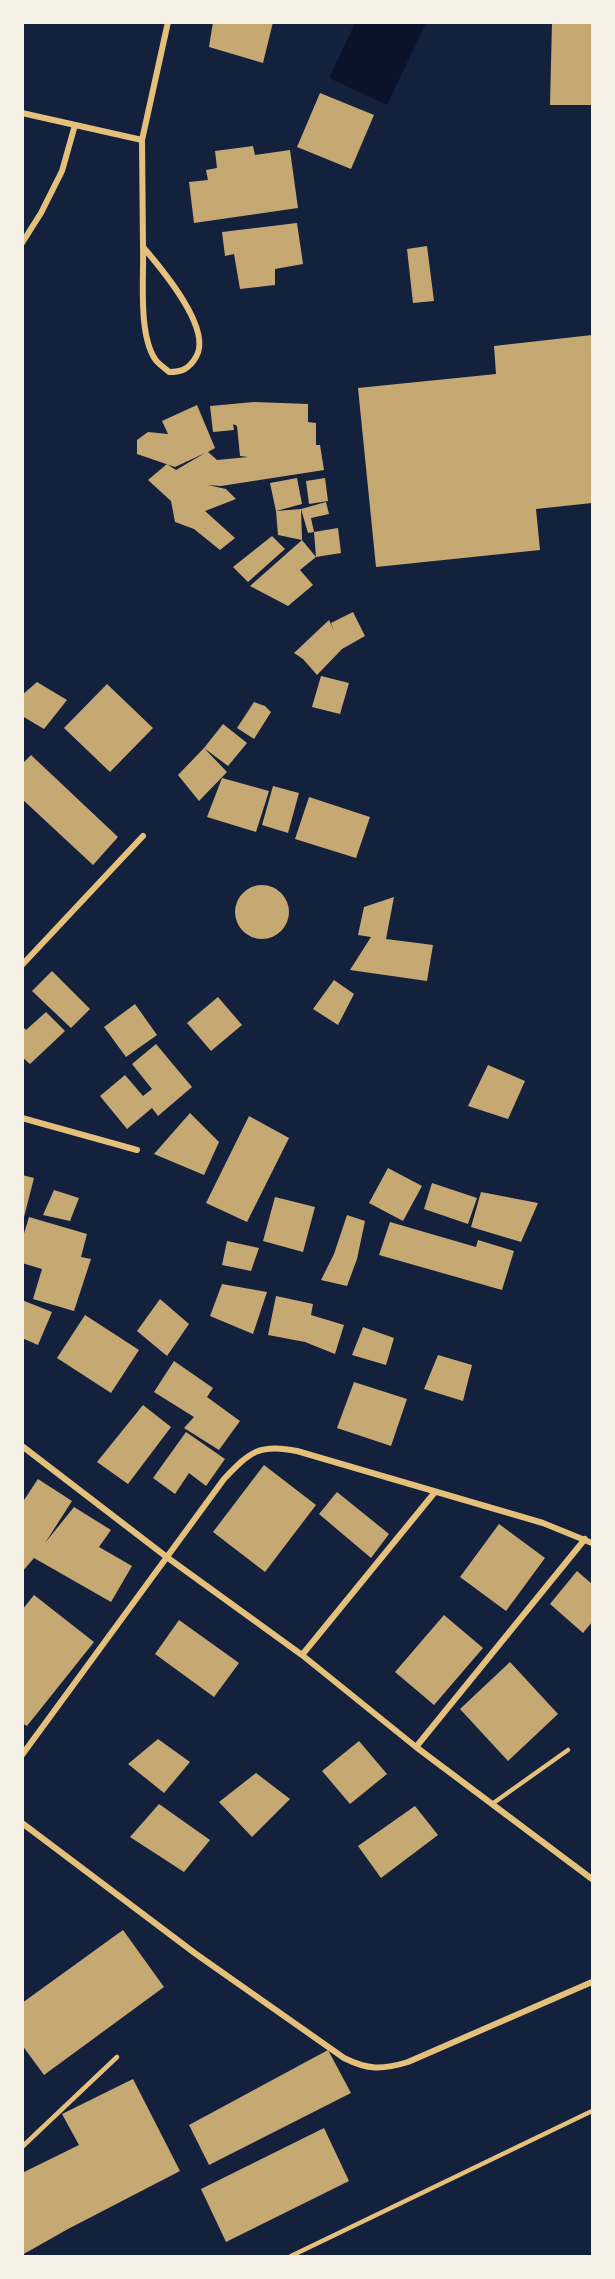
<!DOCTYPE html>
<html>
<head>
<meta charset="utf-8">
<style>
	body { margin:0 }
	#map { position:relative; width:615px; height:2279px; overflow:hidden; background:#14213d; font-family:Manrope,sans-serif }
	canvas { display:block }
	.frame { position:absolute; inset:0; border:24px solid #f6f1e7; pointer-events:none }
</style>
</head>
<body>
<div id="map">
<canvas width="615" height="2279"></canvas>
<div class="frame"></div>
</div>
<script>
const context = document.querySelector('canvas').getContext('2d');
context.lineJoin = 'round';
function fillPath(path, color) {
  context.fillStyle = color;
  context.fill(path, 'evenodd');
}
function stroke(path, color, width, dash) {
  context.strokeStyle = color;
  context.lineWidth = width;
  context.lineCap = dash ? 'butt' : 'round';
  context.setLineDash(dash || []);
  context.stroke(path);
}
fillPath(new Path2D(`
	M355,23H426L387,105L329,78Z`), '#0b132b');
fillPath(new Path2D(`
	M213,22H273L263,63L209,47Z
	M552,22H592V105H550Z
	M320,93L374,115L351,169L297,147Z
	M253,146L255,155L290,150L298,208L194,223L189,182L208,180L206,170L217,168L215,151Z
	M297,223L303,264L275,269V285L240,289L234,254L225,256L222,232Z
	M427,246L434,301L413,303L407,249Z
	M592,335V503L536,509L540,550L376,567L358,388L496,374L494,346Z
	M254,402L308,404V422L316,423V445H320L324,470L221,486L208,485L226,489L236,499L205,511L235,538L220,550L194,529L175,522L171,501L148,480L167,464L176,470L205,453L175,467L137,454V440L148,432L168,434L162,421L197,405L215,448L208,452L217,460L248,457L240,456L237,426L233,424L234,430L213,432L210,406Z
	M297,478L302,504L276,511L301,509L326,502L329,514L311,518L314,532L308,533L301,509L302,540L278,535L276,511L270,483Z
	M325,478L328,501L309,504L306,481Z
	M338,528L341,553L316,557L300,570L313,585L288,606L250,586L302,540L316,557L314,532Z
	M272,536L285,549L248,582L233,567Z
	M353,612L365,636L342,649L317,675L303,659L294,653L329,620L334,631L331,623Z
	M321,676L349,683L340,714L312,707Z
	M37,682L67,700L44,729L22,716V695Z
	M107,684L153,728L110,772L64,728Z
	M254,702L265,706L271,712L254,739L237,728Z
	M223,724L247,743L228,766L204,748L227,772L199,801L178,775L204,748Z
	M31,755L118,837L93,865L22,799V764Z
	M222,778L269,791L256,832L207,817Z
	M273,786L299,793L288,833L262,825Z
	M309,797L370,817L356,858L295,839Z
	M235 912a27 27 0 1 1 54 0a27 27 0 1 1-54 0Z
	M394,897L386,939L433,945L427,981L350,970L371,937L358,935L364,907Z
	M52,971L90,1009L71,1028L32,991Z
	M334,980L354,994L338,1025L313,1009Z
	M218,997L242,1025L211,1051L187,1023Z
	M135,1004L157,1035L126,1057L104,1027Z
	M46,1012L65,1031L30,1064L22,1057V1026L26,1030Z
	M156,1044L192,1087L158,1116L152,1108L127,1129L100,1096L125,1075L143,1096L152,1089L132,1064Z
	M488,1065L525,1081L508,1119L468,1106Z
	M190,1113L219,1142L204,1175L154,1154Z
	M249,1116L289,1138L247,1222L206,1203Z
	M388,1168L422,1186L403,1221L369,1203Z
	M22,1175L34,1178L23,1221H22Z
	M432,1183L477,1198L468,1224L424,1209Z
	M54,1190L79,1198L70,1221L43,1215Z
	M481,1192L538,1203L521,1242L471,1227Z
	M275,1197L315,1207L303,1252L263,1241Z
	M347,1215L365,1221L357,1259L347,1286L321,1280L334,1254Z
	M29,1217L87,1234L81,1257L91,1259L74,1311L33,1299L42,1269L22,1263V1240Z
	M390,1222L476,1247L478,1240L514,1251L502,1290L379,1255Z
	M227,1241L259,1248L251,1271L222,1265Z
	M222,1284L267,1292L253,1334L210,1316Z
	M276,1296L313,1304L311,1315L344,1325L335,1354L305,1342L268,1335Z
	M160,1299L189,1324L167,1356L137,1331Z
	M22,1300L52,1312L38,1345L22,1338Z
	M85,1315L139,1350L111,1393L57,1358Z
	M363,1327L394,1338L386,1365L352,1355Z
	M438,1355L472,1365L463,1401L424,1389Z
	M174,1361L213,1388L207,1397L240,1421L219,1450L184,1428L194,1417L154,1392Z
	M354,1382L407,1399L391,1446L337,1428Z
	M143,1405L171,1427L128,1484L97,1462Z
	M186,1432L225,1459L206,1486L189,1473L175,1494L153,1478Z
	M264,1465L316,1505L265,1572L213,1532Z
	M38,1479L72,1501L45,1543L74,1507L111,1530L99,1547L132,1566L111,1602L34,1558L22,1572V1503Z
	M337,1492L389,1534L371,1558L319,1514Z
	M499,1524L545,1558L506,1611L460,1577Z
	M577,1571L592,1584V1622L583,1633L550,1604Z
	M34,1595L94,1642L27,1726L22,1723V1610Z
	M444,1615L483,1648L434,1705L395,1672Z
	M179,1620L239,1663L214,1697L155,1654Z
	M510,1662L558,1714L508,1761L460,1709Z
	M158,1739L190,1762L164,1793L128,1764Z
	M359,1741L387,1774L350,1804L322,1771Z
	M256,1773L290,1799L252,1837L219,1802Z
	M159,1804L210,1840L184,1872L130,1837Z
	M415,1806L438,1835L381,1878L358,1846Z
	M123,1930L164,1987L44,2075L22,2045V2003Z
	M328,2050L351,2093L209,2165L189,2125Z
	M133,2079L180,2171L68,2229L22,2255V2173L79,2145L62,2114Z
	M324,2128L349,2181L226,2242L201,2189Z`), '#c6a872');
stroke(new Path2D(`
	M492,1804L568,1750
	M22,2147L117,2057
	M291,2256L592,2111`), '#e5c07b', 4.5);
stroke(new Path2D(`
	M22,113L142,140
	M22,243L41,213L62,171L75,125
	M143,247C161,268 213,329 196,357C189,369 182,372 169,372C165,368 158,364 155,359C138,333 144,278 143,247Z
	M143,247L142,140L168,22
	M22,965L143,836
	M22,1118L137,1150
	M22,1446L168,1558L302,1655L416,1747L592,1879
	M302,1655L435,1492
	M416,1747L585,1539
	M22,1755L224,1479C250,1452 259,1443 297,1451L543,1523L592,1543
	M22,1823L196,1954L344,2058C368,2070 382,2070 408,2062L592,1982`), '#e5c07b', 6);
</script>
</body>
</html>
